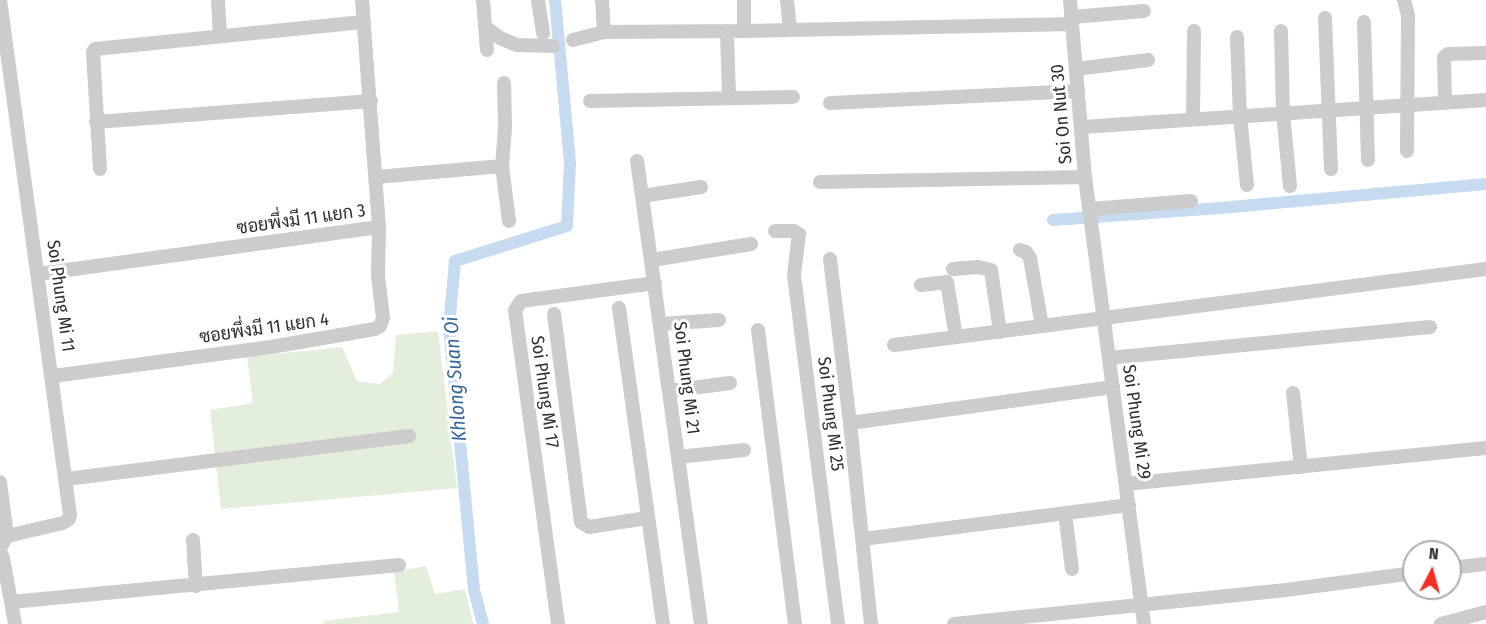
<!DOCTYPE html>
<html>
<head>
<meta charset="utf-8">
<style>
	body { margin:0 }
	#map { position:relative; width:1486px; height:624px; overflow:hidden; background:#fff; font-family:"Fira Sans Condensed",sans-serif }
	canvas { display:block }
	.north { position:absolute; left:1402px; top:540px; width:60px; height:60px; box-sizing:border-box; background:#fff; border:2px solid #acacac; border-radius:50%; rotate:6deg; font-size:16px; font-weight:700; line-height:24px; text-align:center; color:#2f2f2f }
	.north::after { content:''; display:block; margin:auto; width:21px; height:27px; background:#f72d21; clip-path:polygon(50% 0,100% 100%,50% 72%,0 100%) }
</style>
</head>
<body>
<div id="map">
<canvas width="1486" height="624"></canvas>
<div class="north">N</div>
</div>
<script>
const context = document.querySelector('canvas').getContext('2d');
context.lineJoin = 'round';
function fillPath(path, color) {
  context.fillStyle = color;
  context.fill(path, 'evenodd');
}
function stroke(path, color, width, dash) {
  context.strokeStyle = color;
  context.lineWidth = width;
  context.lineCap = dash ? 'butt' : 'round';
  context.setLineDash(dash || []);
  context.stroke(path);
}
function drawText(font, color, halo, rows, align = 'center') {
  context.font = font + ' "Fira Sans Condensed",Sarabun,sans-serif';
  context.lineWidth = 6;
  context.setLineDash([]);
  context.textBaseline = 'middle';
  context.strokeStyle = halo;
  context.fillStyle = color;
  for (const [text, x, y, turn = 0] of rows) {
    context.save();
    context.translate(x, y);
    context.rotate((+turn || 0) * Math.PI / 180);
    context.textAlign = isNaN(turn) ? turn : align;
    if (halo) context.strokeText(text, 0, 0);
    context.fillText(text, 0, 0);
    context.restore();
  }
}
fillPath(new Path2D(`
	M438,331L457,488L221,509L210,410L253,403L247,357L342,347L357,381L380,384L393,373L396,335Z
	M426,566L435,594L465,589L473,624H324V621L399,612L394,572Z`), '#e3eedc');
stroke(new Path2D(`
	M1053,220L1220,208L1486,184
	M483,624L474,590L449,327L455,261L567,226L570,163L555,0`), '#c6daf0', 12);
stroke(new Path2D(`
	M218,0L220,35
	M483,0L487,50
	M538,0L543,33
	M602,0L604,32L744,31L1072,24
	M744,0V31
	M787,0L790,30
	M1070,0L1085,177L1144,624
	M1404,0L1408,15L1407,151
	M1072,17L1144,11
	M1325,18L1331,169
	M1364,22L1368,160
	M485,27L500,38L517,45L553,46
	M727,31L729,98
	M1281,31L1283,113L1290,186
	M1237,37L1240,116L1247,185
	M573,40L604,32
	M1076,69L1148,60
	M590,101L793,97
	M1445,102L1444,57L1448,54L1486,53
	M830,103L1078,91
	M1193,119L1194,31
	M96,122L371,101
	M1082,127L1486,100
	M637,161L642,196
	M502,166L505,128L504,83
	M100,169L93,52L95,49L363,22
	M376,177L502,166L509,221
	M820,182L1085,177
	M701,187L642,196L701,624
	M1090,209L1191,201
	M775,231H794L799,234L794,275L838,624
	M1020,250L1026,252L1030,258L1042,326
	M830,259L850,423L871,624
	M652,260L751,244
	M953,269L978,267L991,270L1000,332
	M38,274L379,227L362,0
	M921,285L947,282L956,337
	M619,308L663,624
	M554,314L581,522L589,527L647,518
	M661,324L719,320
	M758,330L795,624
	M894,345L1486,269
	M1109,358L1430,327
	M53,376L271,347L375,329L380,326L383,318L378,276L379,227
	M670,391L730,383
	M1293,393L1301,467
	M850,423L1113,387
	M678,457L744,450
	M66,479L409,436
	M0,482L7,536
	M1126,484L1486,448
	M1065,513L1072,569
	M863,539L1129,505
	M193,540L196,586
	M0,548L7,536L63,523L69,519L70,515L0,0
	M0,551L3,558L15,624
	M1450,568L1486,564
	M11,602L399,565
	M558,624L515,310L521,301L655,283
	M954,624L1286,590L1414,573
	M1441,624L1486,612`), '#ccc', 14);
drawText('18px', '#2f2f2f', '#fff', [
	["Soi On Nut 30",1062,114,-95],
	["ซอยพึ่งมี 11 แยก 3",301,220,-8],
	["Soi Phung Mi 11",60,296,82],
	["ซอยพึ่งมี 11 แยก 4",264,329,-8],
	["Soi Phung Mi 21",686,378,83],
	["Soi Phung Mi 17",544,392,82],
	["Soi Phung Mi 25",830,414,83],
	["Soi Phung Mi 29",1136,422,82]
]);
drawText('italic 20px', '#34659a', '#fff', [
	["Khlong Suan Oi",456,379,-94]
]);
</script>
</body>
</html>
